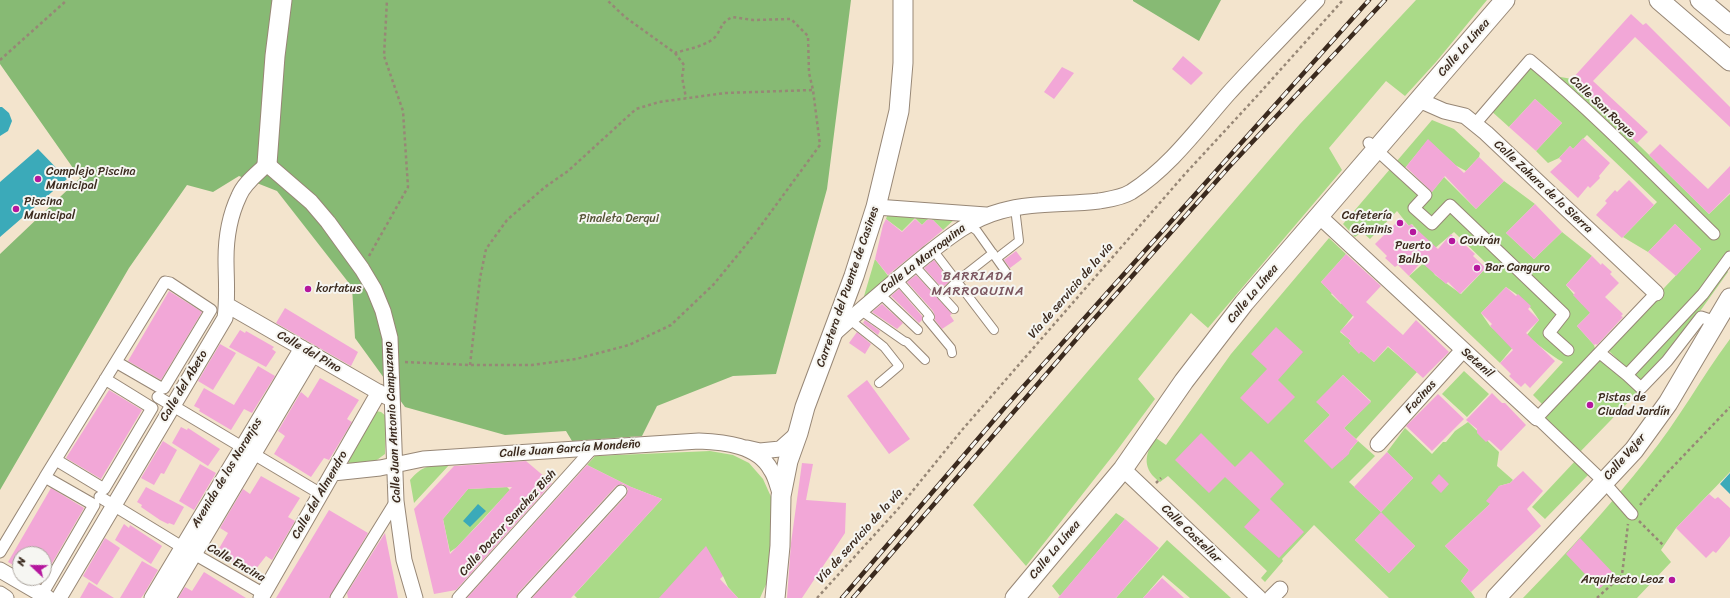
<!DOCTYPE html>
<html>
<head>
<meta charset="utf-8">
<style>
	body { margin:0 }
	#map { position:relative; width:1730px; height:598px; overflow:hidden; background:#f3e4cd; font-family:Sriracha,sans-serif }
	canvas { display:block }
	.north { position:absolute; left:12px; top:546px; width:40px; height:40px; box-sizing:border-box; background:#f6f6f2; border:1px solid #aba49d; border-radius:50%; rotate:292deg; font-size:11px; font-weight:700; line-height:16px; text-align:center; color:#3b2a1e }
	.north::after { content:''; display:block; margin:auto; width:14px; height:18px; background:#b5179e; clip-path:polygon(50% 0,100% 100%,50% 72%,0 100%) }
</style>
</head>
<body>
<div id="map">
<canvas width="1730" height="598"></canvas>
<div class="north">N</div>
</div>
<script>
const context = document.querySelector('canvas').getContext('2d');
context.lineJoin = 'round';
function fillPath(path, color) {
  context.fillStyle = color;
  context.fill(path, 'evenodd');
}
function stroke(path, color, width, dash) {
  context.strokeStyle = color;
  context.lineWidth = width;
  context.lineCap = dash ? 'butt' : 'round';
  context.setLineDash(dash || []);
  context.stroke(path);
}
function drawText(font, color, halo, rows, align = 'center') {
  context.font = font + ' Sriracha,sans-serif';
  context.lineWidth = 4;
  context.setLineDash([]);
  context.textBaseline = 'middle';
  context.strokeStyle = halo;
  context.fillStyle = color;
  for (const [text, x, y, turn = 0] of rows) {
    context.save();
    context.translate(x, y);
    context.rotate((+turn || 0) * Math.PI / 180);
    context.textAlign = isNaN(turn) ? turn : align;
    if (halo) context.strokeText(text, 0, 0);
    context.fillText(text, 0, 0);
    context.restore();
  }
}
fillPath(new Path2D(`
	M1416,0H1487L1436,62L1405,96L1386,81L1329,148L1342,170L1208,328L1191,313L1138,379L1155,399L1118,449L1026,566L973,505L1300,124Z
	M1530,60L1549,75L1572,79L1709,214L1730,194V250L1721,259L1728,272L1673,349L1641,383L1608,350L1611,344L1701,249L1675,224L1648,252L1623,237L1657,202L1587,135L1573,149L1570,146L1559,158L1548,163L1536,151L1562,123L1535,99L1509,127L1489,109Z
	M1432,120L1454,129L1480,153L1479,157L1466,171L1455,165L1428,140L1405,168L1431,193L1444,177L1476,209L1504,181L1535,204L1506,233L1534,259L1562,232L1592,256L1566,285L1582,304L1592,311L1577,326L1594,345L1597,356L1547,409L1533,395L1563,362C1549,355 1539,344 1526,336L1539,320C1530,305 1520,296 1506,287L1481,313L1490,326L1514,346L1500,363L1409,276L1426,261L1435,275L1461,294L1486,268L1487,264L1454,232L1434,249L1412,224L1409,226L1397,211L1370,239L1362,232L1355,237L1343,224Z
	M888,213L957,217L943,230L930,217L922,225L915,218L902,231L886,219Z
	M1329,238L1346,254L1321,282L1332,293L1331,294L1341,304L1343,302L1355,313L1340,332L1351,341L1349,343L1359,353L1361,351L1374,362L1388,347L1417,372L1356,439L1344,428L1371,401L1343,375L1317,402L1330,415L1304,441L1342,460L1358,441L1375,456L1349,482L1381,512L1413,478L1387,452L1405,428L1432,454L1443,442H1446L1455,431L1468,422L1499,452L1497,466L1513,480L1510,483L1499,486L1490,504L1445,546L1469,570L1461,581L1471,592L1475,598H1389L1314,525L1282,559L1283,561L1265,582L1261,578L1267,571L1168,476L1160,482C1143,470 1143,455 1156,438L1166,445L1231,354ZM1381,513L1415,546L1389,573L1355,540Z
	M875,259L889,277L862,303Z
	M1730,339V472L1676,528L1661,550L1671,562L1637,598H1523C1566,554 1609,507 1647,459C1678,421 1701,378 1730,339Z
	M1602,355L1639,391L1578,454L1541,418Z
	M1464,371L1489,394L1467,417L1442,394Z
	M376,411L381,412L386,416L385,454L370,465L349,463L347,458Z
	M710,451L733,455L749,463L763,479L772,499V532L768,580L760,598H738L728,587L723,576L659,598H577L574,595L662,499L631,487L587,465L595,456Z
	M1577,459L1591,472L1545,519L1532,507Z
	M450,464L414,503L410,480C424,464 430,466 450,464Z
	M507,487L510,490L457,547L450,552L443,519L468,489Z
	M1116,513L1125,519L1060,596L1052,586Z
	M1167,540L1231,598H1190L1163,575L1143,598H1116Z`), '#aada88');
fillPath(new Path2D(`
	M0,0H851L827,189L776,374L733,376L657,406L642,436L572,441L566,431L505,435L405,407L355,338L352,287L277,191L239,176L213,192L187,185L129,268L0,490V254L80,178L0,64Z
	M1133,0H1221L1199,41L1133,1Z`), '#87ba74');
fillPath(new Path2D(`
	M2,107L9,113L12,121L8,131L0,136V107Z
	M38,149L67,179L0,237V182Z
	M1730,473V494L1720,484Z
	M478,504L486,511L470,527L463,521Z`), '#3baab9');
fillPath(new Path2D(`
	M1631,14L1643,25L1646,23L1730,107V127L1635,37L1593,81L1648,132L1637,143L1572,79Z
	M1183,56L1203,73L1191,85L1172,69Z
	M1062,67L1074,73L1054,99L1044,92Z
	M1535,99L1562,123L1536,151L1509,127Z
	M1583,138L1610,163L1599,176L1600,178L1590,188L1588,186L1578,198L1550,172L1562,161L1559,158L1570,146L1573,149Z
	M1428,139L1464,173L1479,157L1504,181L1476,209L1445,176L1432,192L1406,167Z
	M1660,144L1708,189L1730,166V193L1709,214L1649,155Z
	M1629,180L1654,205L1622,238L1596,215L1607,203L1605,201L1615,190L1617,192Z
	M1535,204L1562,232L1534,259L1506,233Z
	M1401,218L1409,226L1411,224L1438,249L1451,234L1460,244L1462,242L1475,254L1473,256L1486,268L1460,294L1448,282L1446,284L1421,262L1409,276L1398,265L1395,267L1385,258L1387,256L1375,244Z
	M886,219L902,232L915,219L922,225L927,220H933L943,230L888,275L875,259L883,225Z
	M1675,224L1701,249L1676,276L1648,252Z
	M1016,251L1022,259L1010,268L1004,260Z
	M1346,254L1381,286L1366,302L1403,335L1416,320L1449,352L1423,378L1388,346L1374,362L1361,351L1359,354L1349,343L1351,341L1340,331L1354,317L1321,282Z
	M1592,256L1601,265L1602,263L1612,272L1610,274L1619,283L1605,297L1623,314L1621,316L1623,317L1597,345L1596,344L1594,345L1577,326L1590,313L1573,295L1575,293L1566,285Z
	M934,260L950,281L942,288L924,268Z
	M916,275L952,314L950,315L954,321L942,329L935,320V316L933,311L907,282Z
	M1506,287L1516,296L1518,294L1531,306L1528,309L1539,320L1526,333L1555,361L1530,388L1525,383L1521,387L1509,376L1511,374L1500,363L1513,350L1490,326L1492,324L1481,313Z
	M899,289L922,316V320L919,323L891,296Z
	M169,291L202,312L161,380L128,361Z
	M882,304L903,323L897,329L872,312Z
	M285,308L358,352L351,366L276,323Z
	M865,320L880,331L878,335L863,323Z
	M1276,327L1303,352L1278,380L1295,397L1268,424L1240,398L1267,369L1251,354Z
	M240,330L245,333L246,331L274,347L272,349L276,352L266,367L229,347Z
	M857,332L871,344L865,354L849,343Z
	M220,344L236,353L213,390L198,381Z
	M258,366L275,376L252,413L244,409L231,430L199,411L200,409L194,406L204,388L234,405Z
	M1343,375L1371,402L1344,428L1358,441L1350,450L1349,454L1332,469L1304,441L1330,415L1316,402Z
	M320,378L359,400L347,419L352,422L329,460L324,458L311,477L274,454L285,436L278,431L301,392L308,398Z
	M867,380L910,439L889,454L847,396Z
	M109,390L142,410L101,479L66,458Z
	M1492,393L1502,403H1505L1526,425L1501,451L1489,440L1486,442L1477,433V429L1466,420Z
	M1438,394L1464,419L1432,451L1406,426Z
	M181,427L187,430L188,428L220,449L208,466L172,443Z
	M1201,433L1235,467L1251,451L1284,484L1270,499L1304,532L1279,558L1244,527L1260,510L1225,477L1209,493L1175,460Z
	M163,441L177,450L164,474L161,473L154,485L141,478Z
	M1387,452L1413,478L1381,512L1354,487Z
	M526,461L552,483L456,590L434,594L414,509L454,466ZM512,487L483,520L450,554L443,519L468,489Z
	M802,463L813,464L806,500L846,503L845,533L802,598H787L791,543Z
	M200,464L216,473L194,510L179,501Z
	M587,465L631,487L662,499L571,598H532L626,496L628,489L623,484L616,486L518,593L516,598H467Z
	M1523,471L1543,491L1527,509L1541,526L1471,592L1461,581L1469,570L1445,546L1490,504L1486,501L1499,486L1510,483Z
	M1439,474L1449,484L1441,493L1431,483Z
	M261,476L300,498L288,517L295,521L272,560L266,556L252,574L217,552L228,533L220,528L243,489L250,494Z
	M146,487L184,507L174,525L169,523L168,524L160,520L141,507L142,505L137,502Z
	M51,488L84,508L44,577V554H20V569L8,562Z
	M1709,494L1715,499L1718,497L1730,508V536L1716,553L1713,551L1706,558L1676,528Z
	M329,510L368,533L329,598H276Z
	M1381,512L1415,546L1389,573L1355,540Z
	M1125,519L1159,548L1116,598H1058Z
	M124,524L129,528L130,525L162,546L151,564L115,540Z
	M385,533L398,598H348L347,593Z
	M105,538L120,548L97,585L83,576Z
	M1580,538L1615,575L1599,589L1566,554Z
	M706,546L723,576L720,579L738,598H659Z
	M142,561L158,570L144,594L141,598H120Z
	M204,572L246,598H178L185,587L192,591Z
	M1162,578L1184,598H1143Z
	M89,582L114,598H80Z`), '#f2a7d7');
const service = new Path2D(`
	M967,224L977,231L1006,272
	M933,250L994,330
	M997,258L1019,241L1015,208
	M914,265L954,309
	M897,279L928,314L930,317L927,319L951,348L952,353
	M880,294L918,330
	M942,296L956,282L993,253
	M861,311L904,341L907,342L925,360
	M850,320L884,347L899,366L879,383`);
const pedestrian = new Path2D(`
	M1475,124L1530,60C1595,114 1654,175 1714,234
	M1369,143L1426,195L1414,208L1432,224L1450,205L1564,314L1549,333L1568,350
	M1600,353L1627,375L1703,294L1730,257
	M1627,375L1641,388L1667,361L1701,317L1716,322
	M158,397L321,494
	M56,460L104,489L152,408L105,379
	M45,477L165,282L170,283L211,310L164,388H161L116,362
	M100,497L182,547L264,594
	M1632,514L1604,482L1537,418L1656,293
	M0,552L45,477L94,505L40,598
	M336,598L396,501
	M458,598L593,448
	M523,598L621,491`);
const minor = new Path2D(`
	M1419,100L1444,111L1465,116L1486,133L1656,293
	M876,207L986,215
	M1319,216L1537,418
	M227,305L387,397
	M831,336C862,309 893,282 925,256C949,237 971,219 1001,211C1032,202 1066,205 1099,201C1110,199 1121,198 1131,192C1170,167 1198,128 1228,94C1257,62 1288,31 1317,0
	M1378,444L1463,350
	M747,448L760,451L780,449L798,433
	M1123,469L1259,598
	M333,473L380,468L423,459L699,441C724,442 758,445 771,470C776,477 778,488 781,496
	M0,570L48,598
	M0,594L6,598
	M59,598L225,318C228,298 226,279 226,259C226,238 230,215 239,196C244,183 258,173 267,164L311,202L328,222L362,269L374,289L383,311L390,338L396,501L404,560L415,598
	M152,598L302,348
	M168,598L313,354
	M261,598L379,392
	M1271,598L1280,589`);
const tertiary = new Path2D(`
	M1659,0L1730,61
	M1700,0L1730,25
	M267,164L275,56L282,0
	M775,598L780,546L781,496L788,461L798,433L805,407L854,276L876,207L899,111L903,63V0
	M1015,598L1123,469L1184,381L1244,303L1505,0
	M1496,598L1634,450L1668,403L1730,298`);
stroke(service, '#978776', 10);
stroke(pedestrian, '#978776', 13);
stroke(minor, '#978776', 17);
stroke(tertiary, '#978776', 21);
stroke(new Path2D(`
	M675,53L684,65L682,77L686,98
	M0,60L67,0
	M369,256L408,187L403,111L384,56L387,0
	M405,362L470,365H532L576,359L629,345L671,325L714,284L754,235L820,145L813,90L809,73L808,36L791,19L753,20L732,17C720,24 723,26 716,36C708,46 687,49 675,53L625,17L607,0
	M470,365L480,278L486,249L507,220L545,187L568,171L636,109L659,102L725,93L813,90
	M1156,483L1161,478
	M1640,505L1666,474L1730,407
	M1639,521L1664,546
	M817,598L898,509L962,430L1185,174L1257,96L1343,0
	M1597,598L1622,575L1628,524`), '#978776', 2.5, [3, 3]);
stroke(service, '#fff', 8);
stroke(pedestrian, '#fff', 11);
stroke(minor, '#fff', 15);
stroke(tertiary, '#fff', 19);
const rail = new Path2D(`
	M842,598L1006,406L1369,0
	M853,598L1087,327L1229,167L1385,0`);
stroke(rail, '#3b2a1e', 4.5);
stroke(rail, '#f6f6f2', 3, [9]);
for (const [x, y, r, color] of [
	[38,179,4,"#b5179e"],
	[16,209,4,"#b5179e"],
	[1400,223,4,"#b5179e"],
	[1413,232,4,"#b5179e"],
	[1452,241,4,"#b5179e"],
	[1477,268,4,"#b5179e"],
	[308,289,4,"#b5179e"],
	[1590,405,4,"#b5179e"],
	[1672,580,4,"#b5179e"]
]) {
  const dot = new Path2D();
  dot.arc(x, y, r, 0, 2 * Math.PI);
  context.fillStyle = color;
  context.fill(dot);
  stroke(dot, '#f6f6f2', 1.5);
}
drawText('12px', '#3b2a1e', '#f6f6f2', [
	["Calle La Línea",1464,48,-49],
	["Calle San Roque",1602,107,43],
	["Calle Zahara de la Sierra",1543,187,43],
	["Calle La Marroquina",923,259,-38],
	["Carretera del Puente de Casines",848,287,-71],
	["Vía de servicio de la vía",1071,291,-49],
	["Calle La Línea",1253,294,-50],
	["Calle del Pino",309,352,30],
	["Setenil",1477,363,42],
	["Calle del Abeto",184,386,-59],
	["Facinas",1421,397,-48],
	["Calle Juan Antonio Campuzano",393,422,-93],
	["Calle Juan García Mondeño",570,449,-4],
	["Calle Vejer",1625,457,-49],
	["Avenida de los Naranjos",227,473,-59],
	["Calle del Almendro",320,495,-60],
	["Calle Doctor Sanchez Bish",508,523,-48],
	["Calle Castellar",1191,534,44],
	["Vía de servicio de la vía",860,536,-48],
	["Calle La Línea",1055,550,-50],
	["Calle Encina",236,563,30]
]);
drawText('12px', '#3b2a1e', '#f6f6f2', [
	["Complejo Piscina",46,172],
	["Municipal",46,186],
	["Piscina",24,202],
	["Municipal",24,216],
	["Cafetería",1392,216,"right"],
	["Géminis",1392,230,"right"],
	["Covirán",1460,241],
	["Puerto",1413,246,"center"],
	["Balbo",1413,260,"center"],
	["Bar Canguro",1485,268],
	["kortatus",316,289],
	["Pistas de",1598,398],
	["Ciudad Jardín",1598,412],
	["Arquitecto Leoz",1664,580,"right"]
], 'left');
drawText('12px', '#575638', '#f6f6f2', [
	["Pinaleta Derqui",619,219]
]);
context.letterSpacing = '1px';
drawText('13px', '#7b565f', '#f6f6f2', [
	["BARRIADA",978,277],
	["MARROQUINA",978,292]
]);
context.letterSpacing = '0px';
</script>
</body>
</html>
